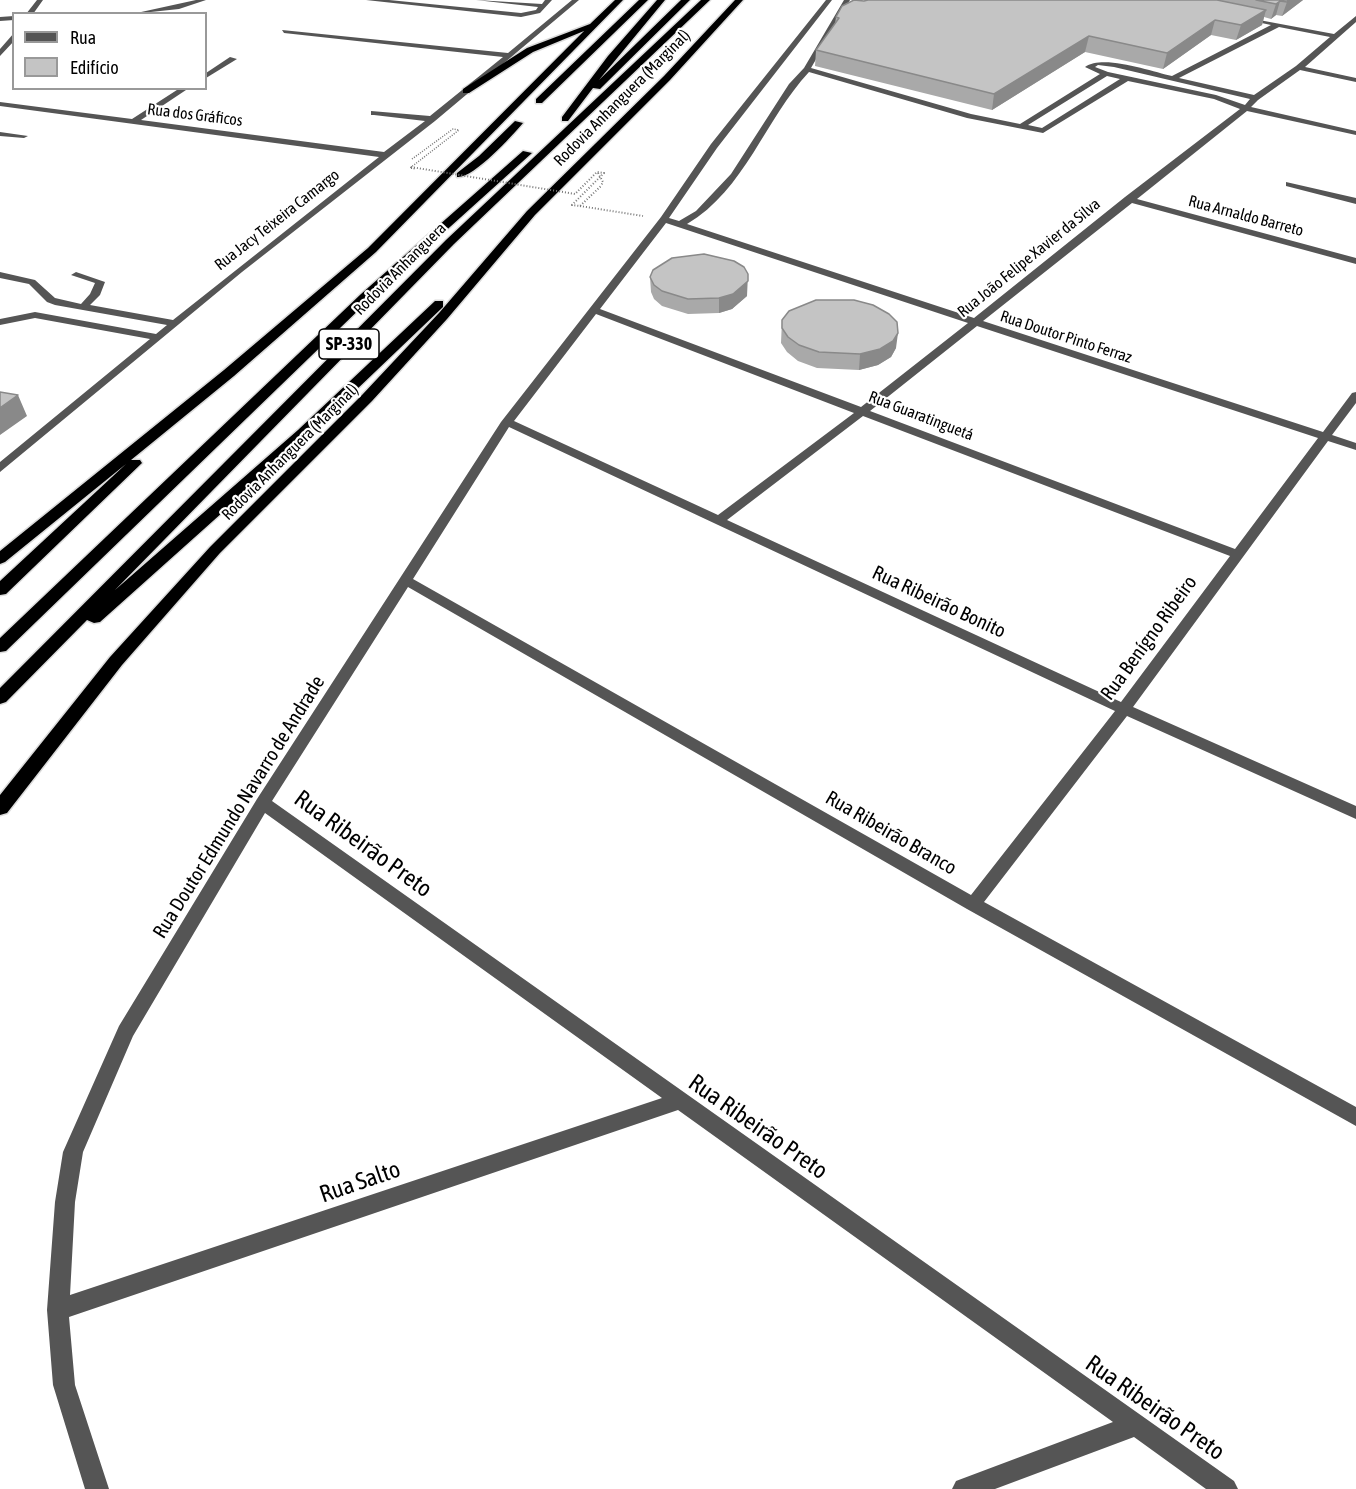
<!DOCTYPE html>
<html>
<head>
<meta charset="utf-8">
<style>
	body { margin:0 }
	#map { position:relative; width:1356px; height:1489px; overflow:hidden; background:#fff; font-family:"Asap Condensed",sans-serif }
	canvas { display:block }
	.legend { position:absolute; left:12px; top:12px; width:195px; height:78px; box-sizing:border-box; background:#fff; border:2px solid #999; margin:0; padding:8px 10px; list-style:none; font-size:18px; color:#000 }
	.legend li { display:flex; align-items:center; gap:12px; height:30px }
	.legend b { width:30px; border:2px solid #999 }
</style>
</head>
<body>
<div id="map">
<canvas width="1356" height="1489"></canvas>
<ul class="legend">
<li><b style="height:8px;background:#555"></b>Rua</li>
<li><b style="height:16px;background:#c4c4c4"></b>Edifício</li>
</ul>
</div>
<script>
const context = document.querySelector('canvas').getContext('2d');
context.lineJoin = 'round';
function stroke(path, color, width, dash) {
  context.strokeStyle = color;
  context.lineWidth = width;
  context.lineCap = dash ? 'butt' : 'round';
  context.setLineDash(dash || []);
  context.stroke(path);
}
function fillPath(path, color) {
  context.fillStyle = color;
  context.fill(path, 'evenodd');
}
function drawText(font, color, halo, rows, align = 'center') {
  context.font = font + ' "Asap Condensed",sans-serif';
  context.lineWidth = 4.5;
  context.setLineDash([]);
  context.textBaseline = 'middle';
  context.strokeStyle = halo;
  context.fillStyle = color;
  for (const [text, x, y, turn = 0] of rows) {
    context.save();
    context.translate(x, y);
    context.rotate((+turn || 0) * Math.PI / 180);
    context.textAlign = isNaN(turn) ? turn : align;
    if (halo) context.strokeText(text, 0, 0);
    context.fillText(text, 0, 0);
    context.restore();
  }
}
const highway = new Path2D(`
	M615,0H623L376,252L234,376L131,460H140L142,463L6,594L0,595V581L126,464L5,562L0,564V551L224,370L368,248L584,31L533,52L469,93H463V89L527,48L590,24Z
	M639,0H648L542,103H536V99Z
	M657,0H665L599,80L681,0H690L600,89L593,88L568,121H562V117L608,56Z
	M701,0H710L454,244L115,590L298,430L435,301H443V307L308,436L100,622L94,623L87,620L6,702L0,704V688L446,240Z
	M735,0H743L670,80L535,215L447,319L372,401L220,553L122,665L7,813L0,815V795L110,657L210,547L362,395L439,313L527,211L664,76Z
	M515,121L523,123C512,136 473,179 457,177V173L479,156Z
	M523,151L532,153L369,300L6,651L0,652V638L361,294Z`);
stroke(highway, '#dbdbdb', 3);
stroke(new Path2D(`
	M598,173L603,182L601,186
	M580,206L643,216`), '#777', 2, [1, 2]);
fillPath(new Path2D(`
	M37,0H43L33,14H26Z
	M196,0H206L179,9L132,14Z
	M366,0H389L521,13L536,10L538,7L476,0L542,4L545,0H552L540,13L521,17Z
	M572,0H579L435,121L242,272L0,472V462L150,339L35,318L0,325V319L35,312L156,334L167,325L55,305L47,302L29,284L0,278V272L35,280L55,298L81,304L90,294L95,283L71,275L76,272L105,282L100,295L90,305L173,320L379,157L0,106V102L132,119L180,88H189L141,120L384,152L425,121L374,115H371V111L430,116L503,57L284,33L282,30L508,53Z
	M826,0H832L717,148L669,218L679,221L696,211L731,174L789,84L804,68L844,0H850L811,68L971,114L1020,124L1100,74L1085,67C1103,54 1150,71 1172,76L1271,25L1243,19V17L1334,34L1356,16V22L1305,67L1356,78V82L1300,70L1258,100L1251,107L1356,131V135L1247,111L1137,199L1356,258V264L1132,203L983,321L1323,432L1352,393L1356,392V403L1332,435L1356,443V450L1328,441L1133,707L1356,806V819L1127,716L984,902L1356,1107V1126L967,909L408,587L272,801L1234,1481L1238,1489H1206L1134,1437L995,1489H952L956,1481L1113,1422L678,1110L69,1317L75,1385L109,1489H85L53,1385L47,1310L55,1202L63,1152L119,1026L257,799L501,422L661,217L711,144ZM1279,27L1330,37L1296,66L1254,95L1179,78ZM1098,65L1114,67L1250,99L1245,105L1216,95L1108,72L1095,67ZM809,72L967,118L1043,133L1128,81L1214,99L1240,109L1125,197L974,318L687,224C745,190 765,119 809,72ZM1107,76L1120,79L1042,128L1028,125ZM666,223L968,323L861,407L600,309ZM596,314L854,413L718,515L514,421ZM977,326L1318,438L1235,549L870,411ZM863,416L1230,556L1121,702L727,520ZM509,427L1115,711L971,895L413,579ZM265,813L662,1098L70,1295L75,1202L83,1152L133,1036Z
	M14,16V20L0,21V17Z
	M14,33V41L0,56V49Z
	M230,57L237,59L206,78V73Z
	M0,132L28,136L24,138L0,136Z
	M1286,182L1356,198V204L1286,186Z`), '#555');
fillPath(highway, '#000');
stroke(new Path2D(`
	M412,159L453,129L459,130L410,168L416,169`), '#777', 1.5, [1, 1.5]);
stroke(new Path2D(`
	M411,167L575,194L597,172L604,173L572,205L580,206L601,186`), '#777', 2, [1, 2]);
fillPath(new Path2D(`
	M868,0H1303L1282,16L1276,15L1271,19L1264,17L1262,25L1236,40L1211,35L1163,69L1085,52L992,110L815,66L816,50L835,24L836,17L864,1Z
	M650,277L747,296L732,309L719,313L688,314L662,306L654,299L651,292Z
	M782,320L896,348L891,357L878,365L859,370L817,368L798,361L787,352L781,343Z`), '#a9a9a9');
fillPath(new Path2D(`
	M1289,0H1303L1282,16L1287,2Z
	M1280,1L1276,15L1271,19L1276,4Z
	M1266,10L1262,25L1236,40L1241,25Z
	M1215,20L1211,35L1163,69L1167,53Z
	M1089,36L1085,52L992,110L994,94Z
	M748,274L747,296L732,309L719,313V298Z
	M898,333L896,348L891,357L878,365L859,370L860,354Z
	M18,395L27,416L0,435V408Z`), '#898989');
const building = new Path2D(`
	M854,0L864,1L868,0H1217L1266,10L1241,25L1215,20L1167,53L1089,36L994,94L816,50L839,18L836,17L842,6Z
	M1256,0H1289L1287,2L1280,1L1276,4Z
	M704,254L734,261L744,267L748,274V281L733,294L719,298L688,299L662,291L654,285L650,277L653,270L672,258Z
	M816,300H854L873,305L889,314L897,322L898,333L893,341L880,349L860,354L819,352L799,345L788,337L782,328V320L789,311Z
	M0,392L18,395L0,408Z`);
fillPath(building, '#c4c4c4');
stroke(building, '#898989', 1.5);
drawText('16px', '#000', '#fff', [
	["Rodovia Anhanguera (Marginal)",622,98,-45],
	["Rua dos Gráficos",195,115,7],
	["Rua Arnaldo Barreto",1246,216,15],
	["Rua Jacy Teixeira Camargo",277,220,-38],
	["Rua João Felipe Xavier da Silva",1029,258,-39],
	["Rodovia Anhanguera",400,269,-45],
	["Rua Doutor Pinto Ferraz",1066,337,18],
	["Rua Guaratinguetá",921,416,21],
	["Rodovia Anhanguera (Marginal)",290,452,-45]
]);
for (const [x, y, w] of [
	[349,344,60]
]) {
  const box = new Path2D();
  box.roundRect(x - w / 2, y - 15, w, 30, 4.5);
  context.fillStyle = '#fff';
  context.fill(box);
  stroke(box, '#000', 1.5);
}
drawText('bold 18px', '#000', null, [
	["SP-330",349,344]
]);
drawText('20px', '#000', '#fff', [
	["Rua Ribeirão Bonito",939,602,25],
	["Rua Benígno Ribeiro",1149,638,-54],
	["Rua Doutor Edmundo Navarro de Andrade",239,807,-58],
	["Rua Ribeirão Branco",891,833,30]
]);
drawText('24px', '#000', '#fff', [
	["Rua Ribeirão Preto",363,844,36],
	["Rua Ribeirão Preto",758,1127,35],
	["Rua Salto",360,1182,-19],
	["Rua Ribeirão Preto",1155,1408,35]
]);
</script>
</body>
</html>
